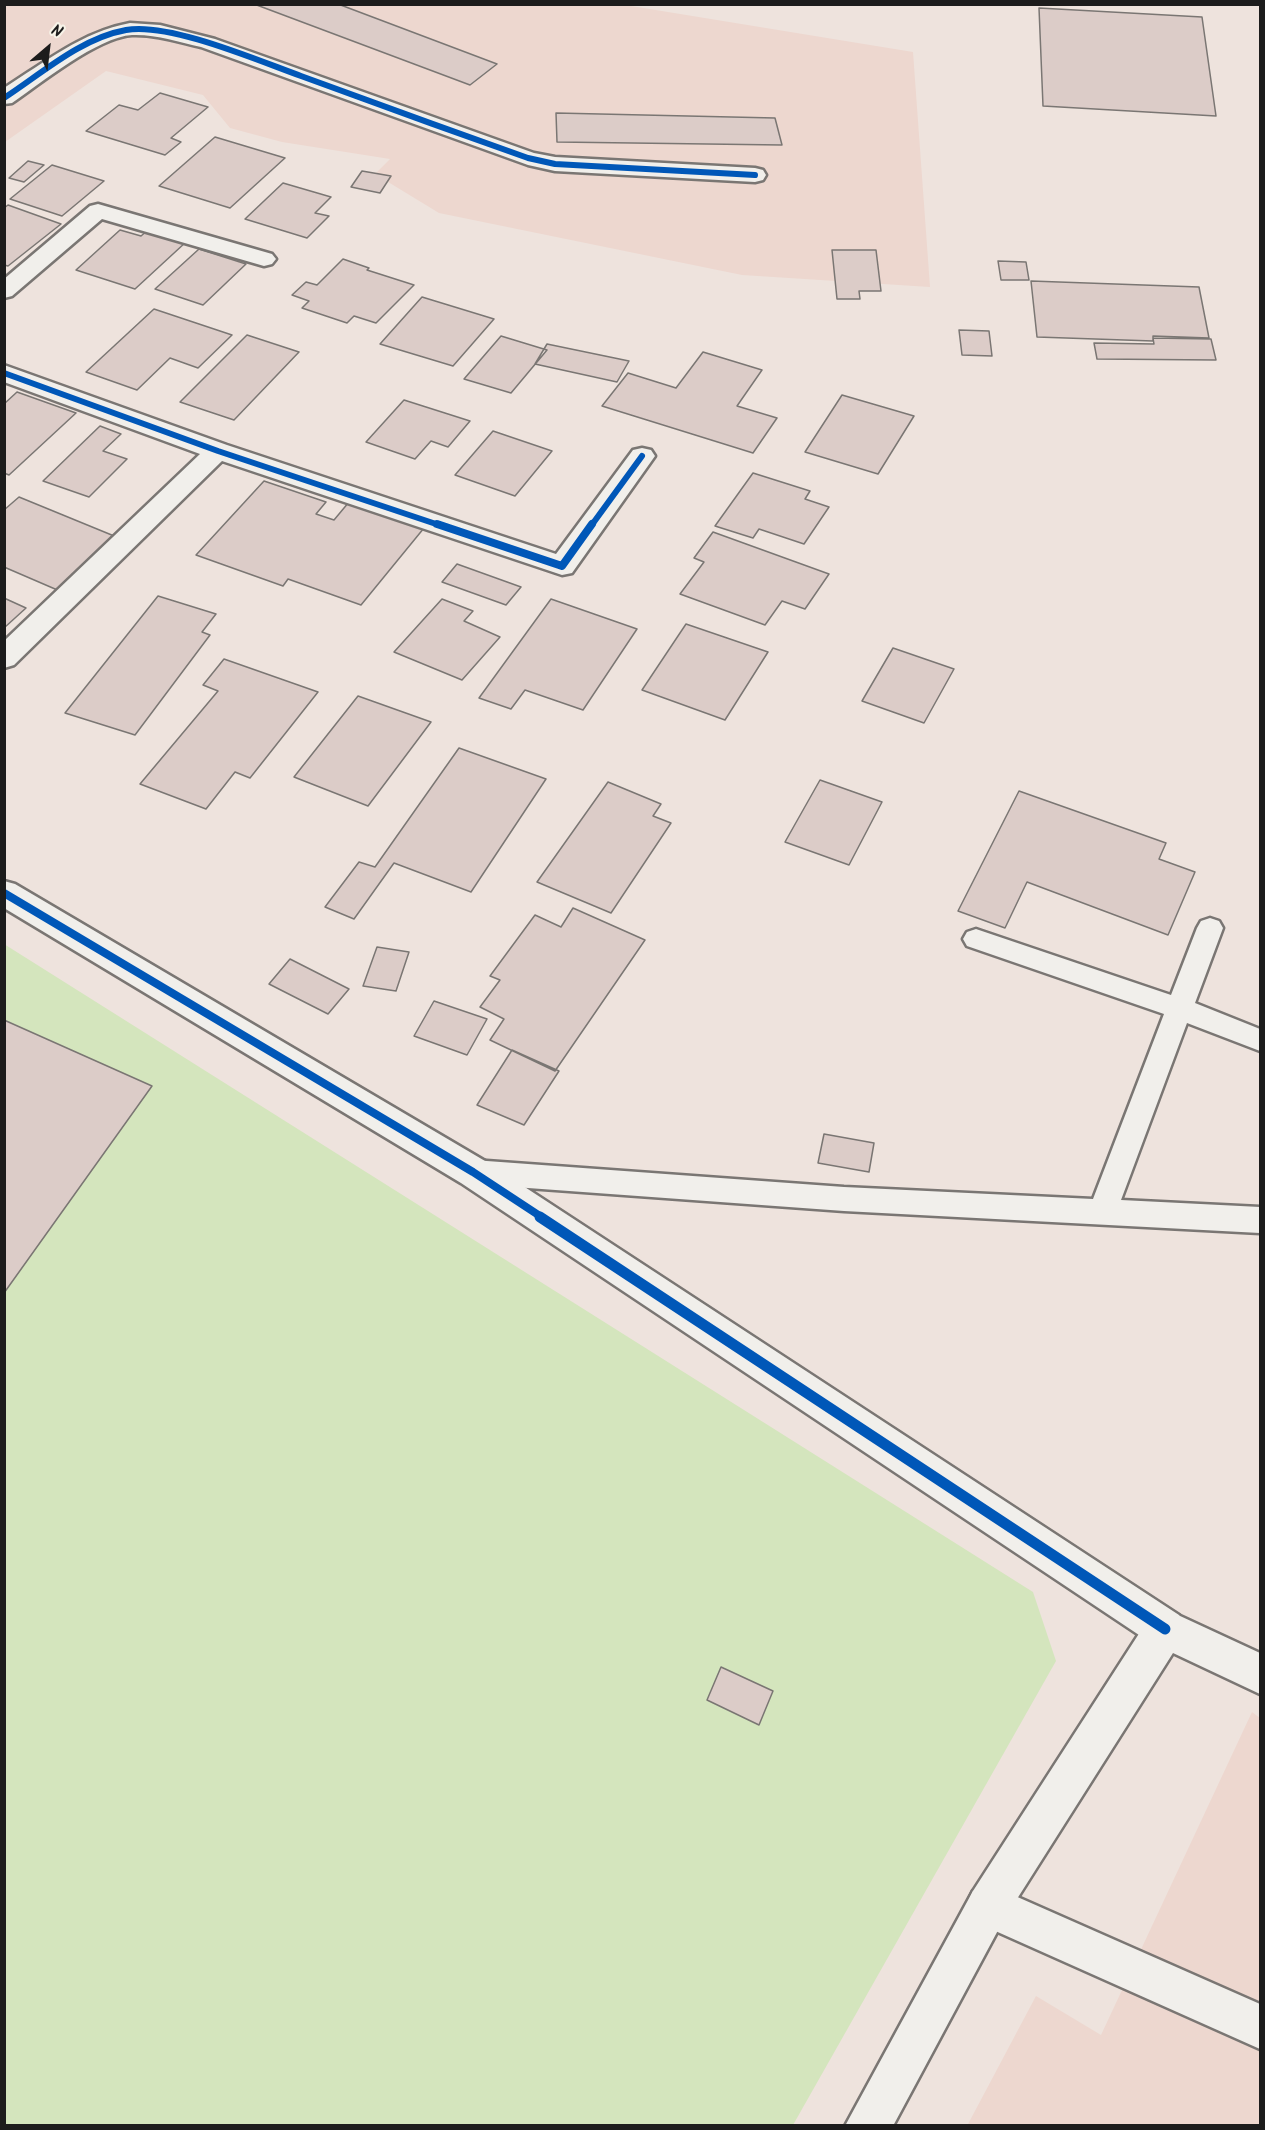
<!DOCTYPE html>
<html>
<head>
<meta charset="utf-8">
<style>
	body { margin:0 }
	#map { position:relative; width:1265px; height:2130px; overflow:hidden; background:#eee3dd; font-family:Kalam,sans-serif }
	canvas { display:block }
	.frame { position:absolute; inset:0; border:6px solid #1c1c1c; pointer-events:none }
	.north { position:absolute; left:18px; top:18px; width:60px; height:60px; -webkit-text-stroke:4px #f7f3e8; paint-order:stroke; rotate:28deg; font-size:16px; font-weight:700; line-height:24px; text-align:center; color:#1c1c1c }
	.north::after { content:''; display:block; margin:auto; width:21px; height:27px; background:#1c1c1c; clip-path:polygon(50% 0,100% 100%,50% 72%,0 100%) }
</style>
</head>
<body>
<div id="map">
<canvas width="1265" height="2130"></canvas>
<div class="frame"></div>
<div class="north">N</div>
</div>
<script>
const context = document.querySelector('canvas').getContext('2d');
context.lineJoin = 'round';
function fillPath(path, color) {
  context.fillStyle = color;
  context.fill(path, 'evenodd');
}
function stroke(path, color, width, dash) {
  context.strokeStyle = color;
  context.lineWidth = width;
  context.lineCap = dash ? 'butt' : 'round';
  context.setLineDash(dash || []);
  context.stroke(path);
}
fillPath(new Path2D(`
	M5,5H625L913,52L930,287L742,275L439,213L375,174L390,159L282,142L230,128L203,95L106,71L5,142Z
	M1252,1712L1260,1718V2125L967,2126L1036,1996L1101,2035Z`), '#edd7cf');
fillPath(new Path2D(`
	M4,944L1033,1592L1056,1661L793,2125H5Z`), '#d4e5bd');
const building = new Path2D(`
	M254,4H338L497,64L470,85Z
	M1039,8L1202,17L1216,116L1043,106Z
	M160,93L208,107L171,138L181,142L165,155L86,131L119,105L138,110Z
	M556,113L775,118L782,145L557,142Z
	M215,137L285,158L230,208L159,186Z
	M28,161L44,165L24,182L9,178Z
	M52,165L104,181L62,216L10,199Z
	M362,171L391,176L380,193L351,187Z
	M283,183L331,197L315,213L329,216L307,238L245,219Z
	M8,205L61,224L8,266L4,265V208Z
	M120,230L141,236L148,230L186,242L135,289L76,270Z
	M199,249L246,264L203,305L155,289Z
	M832,250H876L881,291H859L860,299H837Z
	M343,259L369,268L367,270L414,285L376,323L354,316L347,323L302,308L309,301L292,295L306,282L317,285Z
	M998,261L1026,262L1029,280H1001Z
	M1031,281L1199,287L1209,338L1153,336V341L1037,337Z
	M422,297L494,319L453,366L380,344Z
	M154,309L232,335L198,368L170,358L137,390L86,372Z
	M959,330L989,331L992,356L962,355Z
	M247,335L299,352L234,420L180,402Z
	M501,336L547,350L511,393L464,379Z
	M1153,338L1211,339L1216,360L1097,359L1094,343L1154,344Z
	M547,344L629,361L617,382L535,364Z
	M703,352L762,370L737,406L777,418L753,453L602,406L628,373L676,388Z
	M17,392L76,413L9,475L4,473V404Z
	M842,395L914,416L878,474L805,452Z
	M404,400L470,421L448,447L431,441L415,459L366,442Z
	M100,426L121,434L103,451L127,459L89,497L43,481Z
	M493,431L552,451L515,496L455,475Z
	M753,473L810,491L805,499L829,507L804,544L759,529L753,538L715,526Z
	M264,481L326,502L316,514L334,520L349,502L424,528L361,605L288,579L283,586L196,555Z
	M19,497L119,538L62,592L4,567V510Z
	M713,532L829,574L805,609L782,601L765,625L680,594L704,562L694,558Z
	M457,564L521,587L506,605L442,582Z
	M158,596L216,614L202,632L210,635L135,735L65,713Z
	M4,598L26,608L4,628Z
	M442,599L473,611L464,621L500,637L462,680L394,652Z
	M551,599L637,629L583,710L525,690L511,709L479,698Z
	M686,624L768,652L725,720L642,690Z
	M893,648L954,669L924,723L862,701Z
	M224,659L318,692L250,778L235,772L206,809L140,784L218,691L203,685Z
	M358,696L431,722L368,806L294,777Z
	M459,748L546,779L471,892L394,863L354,919L325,907L359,862L375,867Z
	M820,780L882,802L849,865L785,842Z
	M608,782L661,804L653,816L671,823L611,913L537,882Z
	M1019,791L1166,843L1159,859L1195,872L1168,935L1027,882L1005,928L958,911Z
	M573,908L645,940L555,1071L490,1040L504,1019L480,1007L500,980L490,976L535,915L561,927Z
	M377,947L409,952L396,991L363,986Z
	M290,959L349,989L328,1014L269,984Z
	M434,1001L487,1019L467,1055L414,1036Z
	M4,1020L152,1086L4,1293Z
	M512,1050L559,1071L524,1125L477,1105Z
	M824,1134L874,1143L869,1172L818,1163Z
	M721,1667L773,1691L759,1725L707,1700Z`);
fillPath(building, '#dcccc8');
stroke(building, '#7a7673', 1.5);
const service = new Path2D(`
	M1210,918L1219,921L1223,928L1195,1003L1260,1029V1051L1187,1023L1121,1200L1260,1207V1233L844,1211L473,1184L463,1181L459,1172L463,1163L473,1160L844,1187L1093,1199L1164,1014L967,946L963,939L967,932L976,929L1171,995L1197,928L1201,921Z`);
const minor = new Path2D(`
	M130,23L160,25L215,39L534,153L555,157L755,168L763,170L766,175L763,180L755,182L555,171L528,165L201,47C179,42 155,34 132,35C98,37 41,83 12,103L4,104V88C45,62 82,32 130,23Z
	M98,204L272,254L276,259L272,264L264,266L102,219L12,296L4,298V279L90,206Z
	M4,365L227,445L556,554L633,450L642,448L651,450L655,456L572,573L562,575L222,461L14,665L4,668V641L200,454L4,382Z
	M4,881L15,884L485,1161L1179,1615L1185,1629L1179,1643L1165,1649L1151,1643L461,1183L4,908Z
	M988,1884L1260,2004V2049L973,1921L966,1906L973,1891Z`);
const secondary = new Path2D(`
	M1165,1609L1260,1653V1694L1173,1653L1003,1921L893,2126H845L973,1891L1151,1615Z`);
stroke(service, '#7a7673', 5);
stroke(minor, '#7a7673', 5);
stroke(secondary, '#7a7673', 5);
fillPath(service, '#f1efeb');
fillPath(minor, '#f1efeb');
fillPath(secondary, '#f1efeb');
stroke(new Path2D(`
	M4,98C41,74 81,38 126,30C169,22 259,61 301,76C377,104 452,131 528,158L555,164L755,175
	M4,373L218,451L442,526
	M591,526L642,456`), '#0057b8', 6);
stroke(new Path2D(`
	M437,524L562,566L592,524
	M4,893L473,1172L543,1218`), '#0057b8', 8);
stroke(new Path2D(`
	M540,1217L1165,1629`), '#0057b8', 11);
</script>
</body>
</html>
